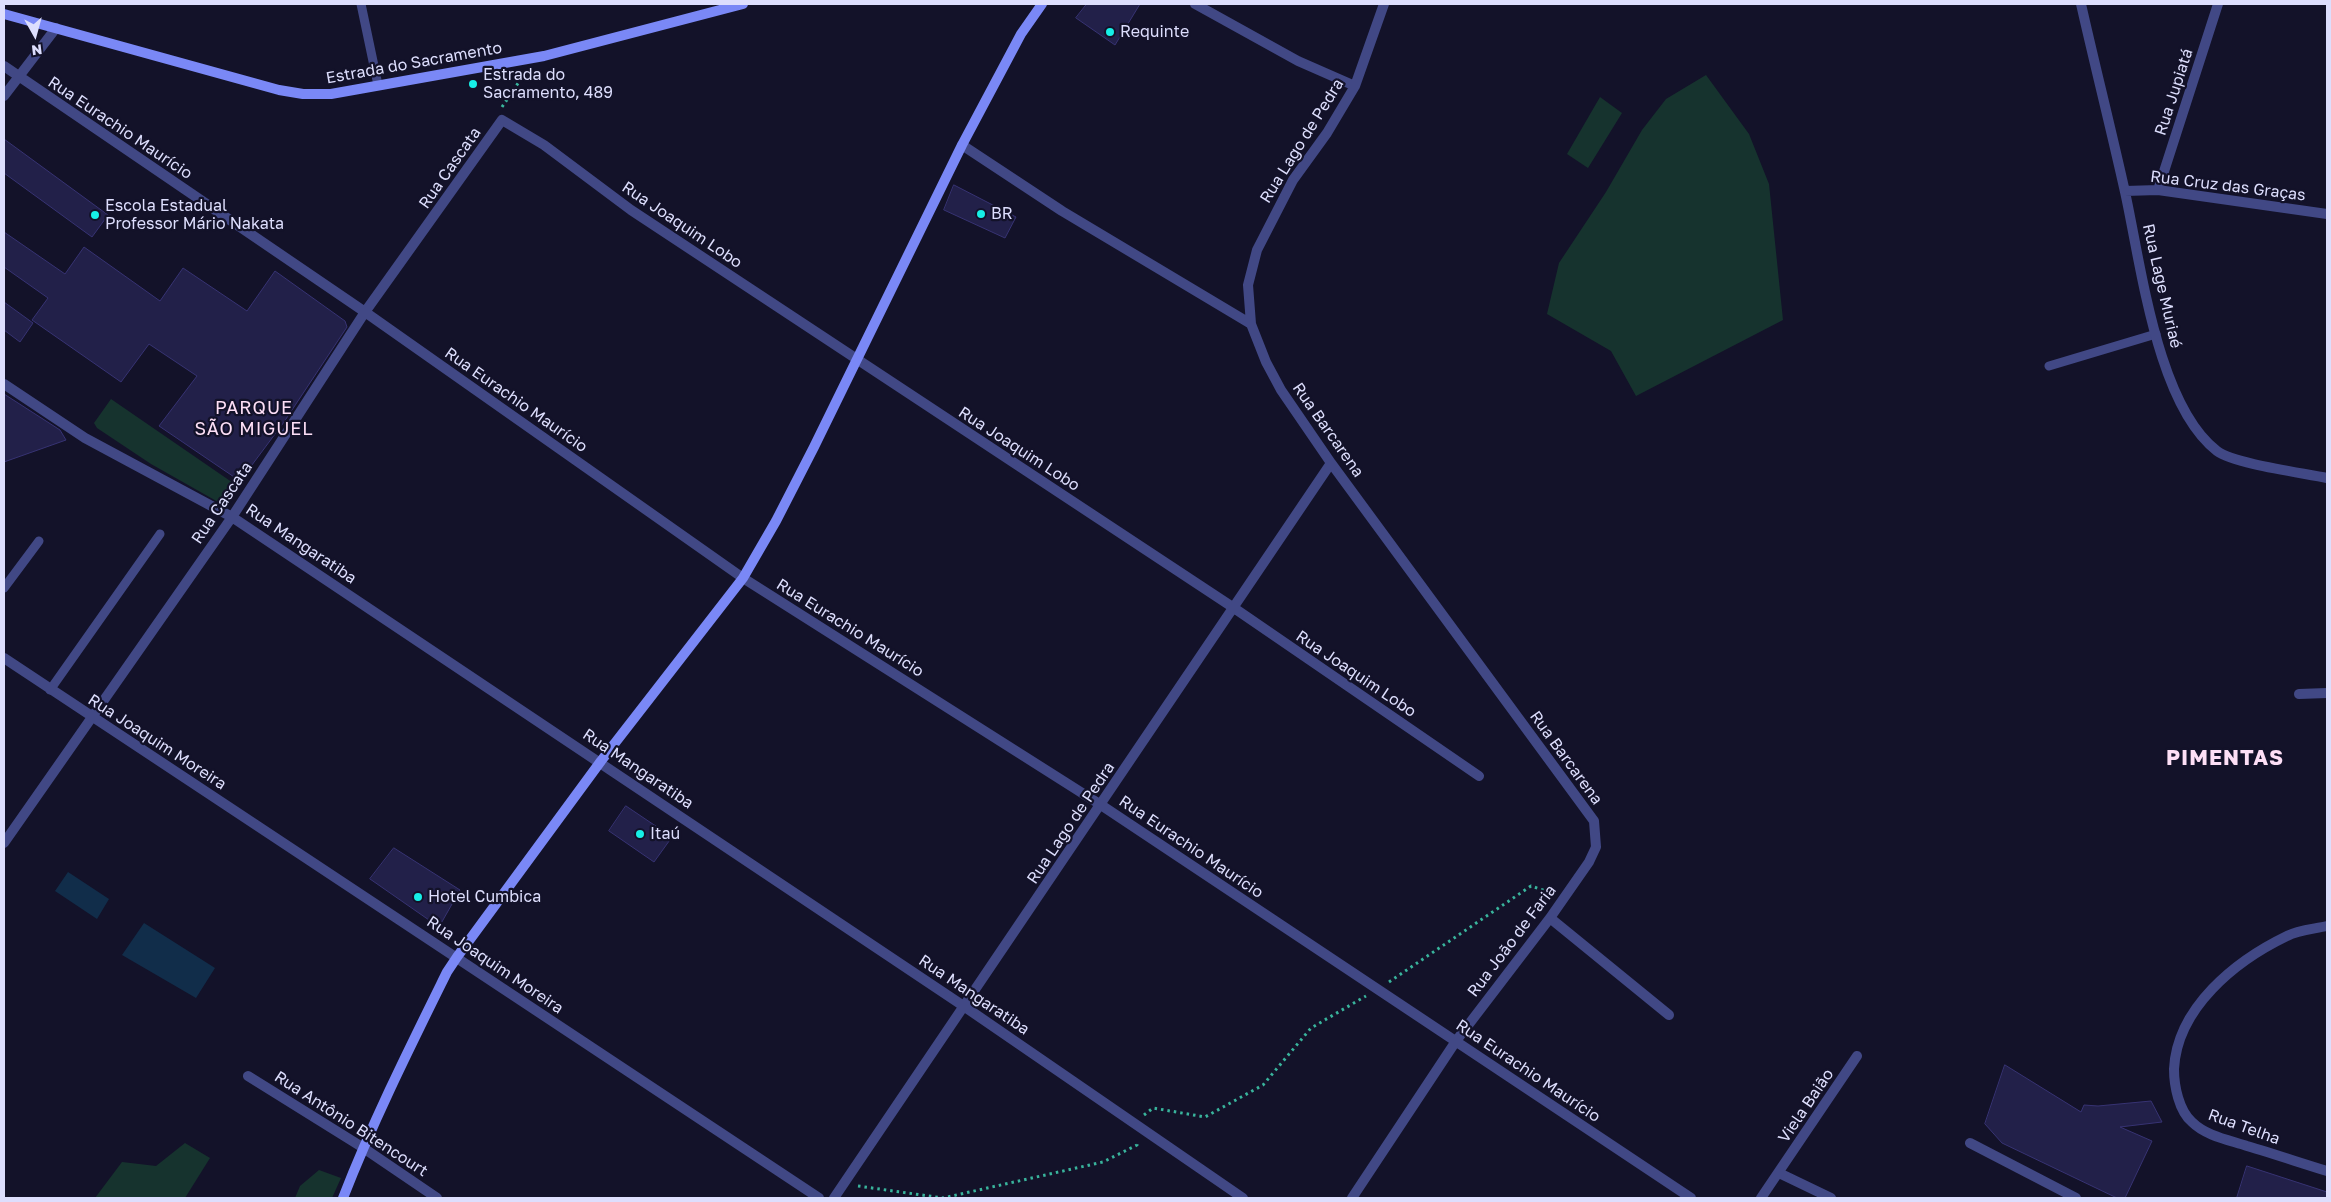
<!DOCTYPE html>
<html>
<head>
<meta charset="utf-8">
<style>
	body { margin:0 }
	#map { position:relative; width:2331px; height:1202px; overflow:hidden; background:#131229; font-family:"Golos Text",sans-serif }
	canvas { display:block }
	.frame { position:absolute; inset:0; border:5px solid #dddefd; pointer-events:none }
	.north { position:absolute; left:10px; top:10px; width:50px; height:50px; -webkit-text-stroke:4px #131229; paint-order:stroke; rotate:173deg; font-size:14px; font-weight:700; line-height:20px; text-align:center; color:#dddefd }
	.north::after { content:''; display:block; margin:auto; width:18px; height:22px; background:#dddefd; clip-path:polygon(50% 0,100% 100%,50% 72%,0 100%) }
</style>
</head>
<body>
<div id="map">
<canvas width="2331" height="1202"></canvas>
<div class="frame"></div>
<div class="north">N</div>
</div>
<script>
const context = document.querySelector('canvas').getContext('2d');
context.lineJoin = 'round';
function fillPath(path, color) {
  context.fillStyle = color;
  context.fill(path, 'evenodd');
}
function stroke(path, color, width, dash) {
  context.strokeStyle = color;
  context.lineWidth = width;
  context.lineCap = dash ? 'butt' : 'round';
  context.setLineDash(dash || []);
  context.stroke(path);
}
function drawText(font, color, halo, rows, align = 'center') {
  context.font = font + ' "Golos Text",sans-serif';
  context.lineWidth = 4.5;
  context.setLineDash([]);
  context.textBaseline = 'middle';
  context.strokeStyle = halo;
  context.fillStyle = color;
  for (const [text, x, y, turn = 0] of rows) {
    context.save();
    context.translate(x, y);
    context.rotate((+turn || 0) * Math.PI / 180);
    context.textAlign = isNaN(turn) ? turn : align;
    if (halo) context.strokeText(text, 0, 0);
    context.fillText(text, 0, 0);
    context.restore();
  }
}
fillPath(new Path2D(`
	M1706,75L1749,134L1769,184L1783,320L1636,396L1611,351L1547,314L1559,263L1606,192L1642,130L1666,99Z
	M1600,97L1622,113L1588,168L1567,154Z
	M111,399L239,487L227,507L151,464L97,428L94,423Z
	M185,1143L210,1158L185,1198H95L122,1162L156,1166Z
	M319,1170L341,1178L332,1198H295L300,1186Z`), '#16332e');
fillPath(new Path2D(`
	M68,872L109,899L97,919L55,891Z
	M144,923L215,968L196,998L122,955Z`), '#112d4a');
const building = new Path2D(`
	M1087,4H1140L1115,45L1076,18Z
	M4,139L108,215L92,237L4,173Z
	M954,185L1016,217L1005,238L944,210Z
	M4,232L65,274L84,247L160,301L183,268L247,311L275,271L345,321L347,327L284,422L240,481L159,426L197,376L149,344L121,382L32,320L48,298L4,267Z
	M4,302L33,323L20,342L4,330Z
	M4,394L60,430L66,440L4,462Z
	M626,806L672,837L654,862L609,831Z
	M394,848L460,890L439,927L370,879Z
	M2005,1065L2081,1112L2084,1105L2098,1106L2151,1101L2162,1122L2120,1127L2152,1141L2125,1198H2117L2002,1143L1985,1124Z
	M2247,1166L2327,1192V1198H2237Z`);
fillPath(building, '#222049');
stroke(building, '#373373', 1);
stroke(new Path2D(`
	M502,107L525,73
	M1389,982L1531,886L1552,893
	M1144,1115L1153,1108L1205,1117L1263,1085L1311,1028L1366,996
	M858,1186L943,1198L1103,1162L1137,1145L1136,1141`), '#39b49c', 3, [2.5, 4]);
stroke(new Path2D(`
	M361,4L378,85
	M2049,366L2156,334
	M4,588L39,541
	M50,690L160,534`), '#414885', 9);
stroke(new Path2D(`
	M1195,4L1298,61L1355,86
	M2081,4C2095,66 2111,129 2125,192C2141,264 2157,405 2217,451C2234,464 2304,473 2327,478
	M4,66L365,312L743,578L1101,805L1691,1198
	M4,96L56,28
	M962,145L1062,211L1251,324
	M2158,190L2218,4
	M2125,191L2158,190L2327,214
	M4,384L85,438L232,517L965,1007L1243,1198
	M4,658L819,1198
	M2299,694L2327,693
	M4,843L232,517L365,312L502,120L544,145L631,210L1234,608L1479,776
	M1550,918L1669,1015
	M2327,926C2314,929 2298,930 2287,936C2235,961 2177,1008 2174,1069C2174,1086 2179,1111 2192,1122C2206,1136 2229,1140 2247,1146C2274,1154 2301,1163 2327,1171
	M248,1076L362,1147L437,1198
	M1970,1143L2076,1198
	M1779,1173L1831,1198
	M834,1198L1331,463
	M1352,1198L1456,1041L1550,918L1589,862L1596,847L1594,821L1331,463L1281,390L1266,362L1251,324L1248,285L1257,250L1293,180L1327,133L1355,86L1384,4
	M1761,1198L1857,1056`), '#414885', 10);
stroke(new Path2D(`
	M4,14L279,90L303,94H331L544,56L743,4
	M343,1198C373,1121 410,1047 447,972L457,957L601,761L743,578L776,521L814,447L962,145L1021,34L1042,4`), '#7a88f6', 10);
for (const [x, y, r, color] of [
	[1110,32,5,"#16efe7"],
	[473,84,5,"#16efe7"],
	[981,214,5,"#16efe7"],
	[95,215,5,"#16efe7"],
	[640,834,5,"#16efe7"],
	[418,897,5,"#16efe7"]
]) {
  const dot = new Path2D();
  dot.arc(x, y, r, 0, 2 * Math.PI);
  context.fillStyle = color;
  context.fill(dot);
  stroke(dot, '#131229', 2);
}
drawText('16px', '#dddefd', '#131229', [
	["Requinte",1120,32],
	["Estrada do",483,75],
	["Sacramento, 489",483,93],
	["Escola Estadual",105,206],
	["Professor Mário Nakata",105,224],
	["BR",991,214],
	["Itaú",650,834],
	["Hotel Cumbica",428,897]
], 'left');
drawText('16px', '#dddefd', '#131229', [
	["Estrada do Sacramento",414,63,-10],
	["Rua Jupiatá",2174,92,-72],
	["Rua Eurachio Maurício",120,128,34],
	["Rua Lago de Pedra",1302,141,-58],
	["Rua Cascata",450,168,-55],
	["Rua Cruz das Graças",2228,186,7],
	["Rua Joaquim Lobo",682,225,34],
	["Rua Lage Muriaé",2162,286,77],
	["Rua Eurachio Maurício",516,400,35],
	["Rua Barcarena",1328,430,55],
	["Rua Joaquim Lobo",1019,449,33],
	["Rua Cascata",222,503,-56],
	["Rua Mangaratiba",301,544,34],
	["Rua Eurachio Maurício",850,628,32],
	["Rua Joaquim Lobo",1356,674,34],
	["Rua Joaquim Moreira",157,742,33],
	["Rua Barcarena",1566,758,54],
	["Rua Mangaratiba",638,769,34],
	["Rua Lago de Pedra",1071,823,-56],
	["Rua Eurachio Maurício",1191,847,34],
	["Rua João de Faria",1512,941,-53],
	["Rua Joaquim Moreira",495,965,34],
	["Rua Mangaratiba",974,995,34],
	["Rua Eurachio Maurício",1528,1071,34],
	["Viela Baião",1806,1106,-56],
	["Rua Antônio Bitencourt",351,1124,33],
	["Rua Telha",2244,1127,20]
]);
context.letterSpacing = '1px';
drawText('18px', '#fddff6', '#131229', [
	["PARQUE",254,408],
	["SÃO MIGUEL",254,429]
]);
context.letterSpacing = '0px';
context.letterSpacing = '1px';
drawText('bold 21px', '#fddff6', '#131229', [
	["PIMENTAS",2225,758]
]);
context.letterSpacing = '0px';
</script>
</body>
</html>
